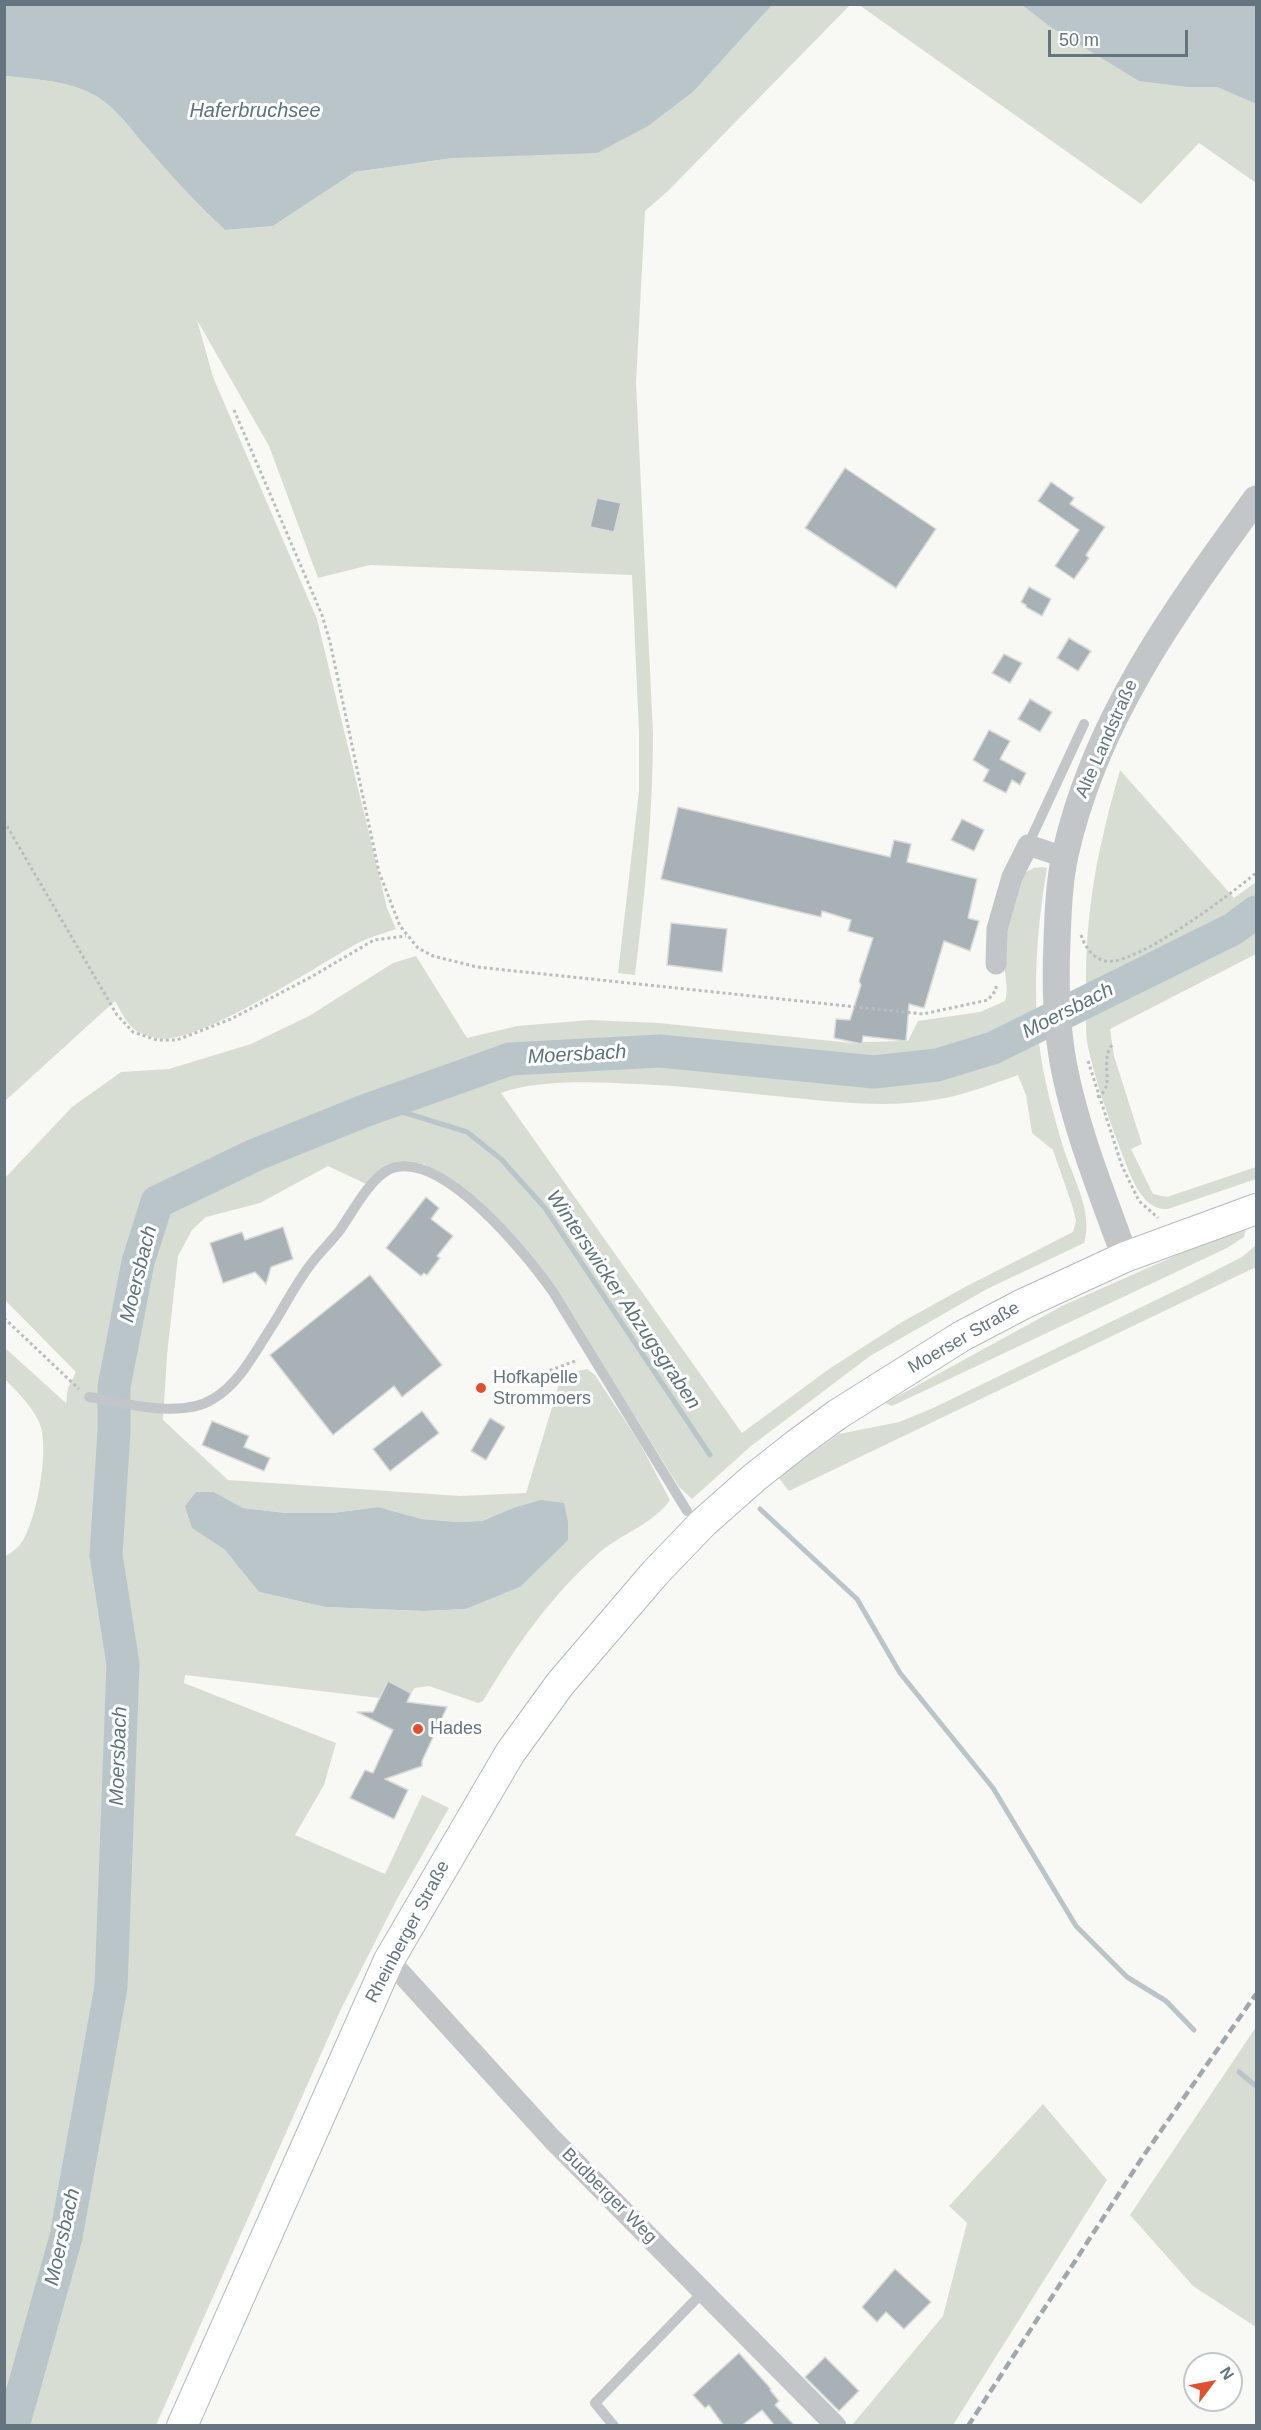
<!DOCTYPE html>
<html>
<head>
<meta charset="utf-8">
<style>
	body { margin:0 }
	#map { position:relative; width:1261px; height:2430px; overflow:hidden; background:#f8f8f5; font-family:Helvetica,sans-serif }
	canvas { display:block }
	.frame { position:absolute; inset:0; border:6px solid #64757f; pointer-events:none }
	.north { position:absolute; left:1183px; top:2352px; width:60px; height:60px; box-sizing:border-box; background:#fff; border:2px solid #c1c8cc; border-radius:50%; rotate:58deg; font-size:16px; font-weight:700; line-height:24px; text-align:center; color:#64757f }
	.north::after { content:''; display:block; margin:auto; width:21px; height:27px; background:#df502f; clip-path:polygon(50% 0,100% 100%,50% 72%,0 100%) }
	.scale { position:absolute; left:1048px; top:30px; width:140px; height:27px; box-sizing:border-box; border:3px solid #64757f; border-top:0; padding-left:8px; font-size:18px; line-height:21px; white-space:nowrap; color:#64757f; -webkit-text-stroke:4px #fff; paint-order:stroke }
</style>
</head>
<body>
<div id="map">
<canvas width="1261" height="2430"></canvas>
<div class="frame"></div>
<div class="north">N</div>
<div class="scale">50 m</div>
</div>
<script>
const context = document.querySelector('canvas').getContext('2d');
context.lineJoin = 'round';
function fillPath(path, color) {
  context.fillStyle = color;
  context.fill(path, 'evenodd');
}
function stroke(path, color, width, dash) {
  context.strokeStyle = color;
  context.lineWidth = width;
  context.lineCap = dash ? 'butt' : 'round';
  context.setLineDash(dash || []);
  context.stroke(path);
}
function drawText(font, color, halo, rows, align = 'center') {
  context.font = font + ' Helvetica,sans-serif';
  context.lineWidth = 6;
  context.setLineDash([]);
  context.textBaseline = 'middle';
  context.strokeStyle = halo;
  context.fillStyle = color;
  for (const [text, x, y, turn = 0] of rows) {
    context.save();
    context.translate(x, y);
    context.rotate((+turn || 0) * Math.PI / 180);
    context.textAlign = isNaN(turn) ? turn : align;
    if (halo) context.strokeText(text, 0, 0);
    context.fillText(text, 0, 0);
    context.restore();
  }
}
fillPath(new Path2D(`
	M772,5H850L668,191L645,211L636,383L653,733C653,814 645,894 635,975L618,973L639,791V732L632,575L370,565L318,578L269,446L197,320L213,377L317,619L387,908L396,929C384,933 370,937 358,943C319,964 196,1047 157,1038C130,1033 127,1022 115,1001L5,1101V76C31,79 61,80 86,91C114,103 129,128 149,150C173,178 198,205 225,230L273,226L355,172L453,158L694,91Z
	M859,5H1022L1049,26L1188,87H1217L1256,104V183L1199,143L1141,204Z
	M1120,770L1234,898L1256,882V954L1110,1029L1114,1056L1142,1144L1131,1149L1153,1194L1167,1197L1256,1167V1179L1168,1209C1143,1211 1132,1179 1124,1159C1111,1124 1093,1076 1087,1041C1085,1025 1087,1007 1086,991C1085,909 1098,848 1120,770Z
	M1042,867L1047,868C1037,927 1032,990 1040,1050C1044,1082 1054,1116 1063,1147C1072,1176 1094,1213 1084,1243L987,1289L870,1356L751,1446L692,1499L679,1487L564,1303L461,1188L424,1164L402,1162L380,1169L366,1184L328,1166L260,1203L206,1217L192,1230L178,1256L167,1355L163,1420L228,1480L460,1496L526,1493L560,1381L578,1371L587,1369L595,1375L639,1442L670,1500C654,1523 622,1534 600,1552C550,1597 518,1643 483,1701L478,1703L429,1686L415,1688L411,1693L388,1681L379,1698L185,1675L184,1683L336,1743L324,1785L295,1835L385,1874L422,1795L449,1808L397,1899L341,2009L156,2425H5L4,1557C9,1554 15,1550 19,1546C36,1527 51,1446 39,1422C31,1405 17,1392 5,1379L4,1347L66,1403L68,1388L76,1372L5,1300V1178L72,1107L121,1072L169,1069L251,1044L309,1016L393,963L416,956L467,1038L517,1026L590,1020L659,1023L861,1044L862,1042L908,1041L918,1021L980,1012L1005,1001C1011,986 1000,959 1002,941C1006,918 1017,895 1024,873L1034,868ZM1018,1075L1026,1095L1032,1133L1053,1150L1073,1208L1076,1221L1073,1232L965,1287L902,1322L829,1369L742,1433L501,1093C539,1079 596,1082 636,1084C689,1086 742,1093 795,1098C843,1103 892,1108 940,1099C967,1094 993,1084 1018,1075ZM214,1492L243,1508L286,1513H333L378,1507L422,1519L457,1522L482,1521L513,1508L538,1568L520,1587L466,1609L424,1611L325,1607L259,1592L224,1549Z
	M1246,1228L1244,1237L1227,1248L892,1406L885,1403L1064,1305L1193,1248Z
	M1256,1245V1267L789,1491L778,1477L839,1434L899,1422L931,1409L1189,1284L1242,1257Z
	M1256,2027V2327L1193,2286L1130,2215Z
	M1043,2104L1107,2180L953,2425H852L943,2316L967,2223L949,2206Z`), '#d8ddd4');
fillPath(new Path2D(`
	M5,4H772V5L694,91L648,126L597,153L453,158L355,172L273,226L225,230C198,205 173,178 149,150C129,128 114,103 86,91C61,80 31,79 5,76Z
	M1022,5H1256V104L1217,87H1188L1139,81L1049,26Z
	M196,1492H214L243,1508L286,1513H333L378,1507L422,1519L457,1522L482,1521L513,1508L541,1500L564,1503L568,1522V1540L520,1587L466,1609L424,1611L325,1607L259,1592L224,1549L192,1528L185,1506Z`), '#b9c5c9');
stroke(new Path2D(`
	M380,1105L467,1132L501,1159L545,1208L710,1455
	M760,1509L857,1599L900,1673L993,1788L1076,1926L1127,1977L1166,2001L1194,2030
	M1239,2072L1256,2086`), '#b9c5c9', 5);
stroke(new Path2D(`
	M13,2426L66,2237L111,1987L123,1664L106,1555L114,1431V1387L138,1262L157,1202L255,1155L364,1111L510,1059L660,1051L874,1072L937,1065L993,1048L1233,929L1256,912`), '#b9c5c9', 33);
const building = new Path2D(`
	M845,468L936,529L896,588L805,528Z
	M1051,482L1074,498L1070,504L1105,527L1086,555L1089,558L1074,579L1055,566L1079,530L1038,501Z
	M597,498L621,503L614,532L590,527Z
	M1029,587L1051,599L1042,616L1026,607V605L1021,602Z
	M1069,638L1091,651L1078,671L1057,658Z
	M1004,654L1022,663L1010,683L992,673Z
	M1030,699L1052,712L1040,732L1018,719Z
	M989,730L1010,741L1000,759L1026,773L1020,785L1012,780L1006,793L983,781L989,770L973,760Z
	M678,807L890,857L894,840L911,844L907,862L977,879L968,918L979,921L970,951L944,941L924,1008L909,1004L906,1041L863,1036L862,1044L834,1038L836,1019L850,1020L861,985L859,981L873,938L848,931L851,920L822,911L821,917L661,879Z
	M962,819L984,830L974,851L951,840Z
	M671,923L727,929L722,972L667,965Z
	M426,1197L439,1208L431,1219L453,1236L437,1256L440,1258L427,1275L424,1273L421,1276L386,1248Z
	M283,1227L293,1259L271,1267L266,1284L255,1272L223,1283L210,1243L242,1232L245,1240Z
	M370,1275L442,1365L402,1397L394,1386L333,1435L270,1355Z
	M422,1411L439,1433L390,1471L373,1449Z
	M490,1418L505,1427L486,1460L471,1451Z
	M212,1421L249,1436L244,1447L270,1458L264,1471L202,1445Z
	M388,1681L411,1693L407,1702L447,1707L422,1761V1766L385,1779L408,1790L394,1819L350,1798L365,1770L373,1773L393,1730L357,1712H373Z
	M895,2269L931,2302L904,2329L886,2312L877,2322L862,2307Z
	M739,2353L771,2389L770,2390L779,2401L775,2405L795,2426H775L762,2410L741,2426H724L709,2405L705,2408L693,2395Z
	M825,2357L859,2391L839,2411L805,2377Z`);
fillPath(building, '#a8b1b6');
stroke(building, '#dadad8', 1.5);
const secondary = new Path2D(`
	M182,2426L389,1960L510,1753L560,1684L655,1573L703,1523L755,1477L797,1444L838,1414L962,1336L1023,1304L1125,1257L1256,1209`);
stroke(secondary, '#b4babe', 32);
stroke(new Path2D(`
	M234,410L322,615L330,642L379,872L400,926L418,948L433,956L477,967L923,1014L988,1000L996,990V984
	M4,821L117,1015L133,1032L157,1040H177L231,1019L311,977L374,940L406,936
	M1081,935C1084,945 1093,959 1105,961C1135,967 1231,894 1256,873
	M1088,1061L1122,1166L1139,1201L1158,1218
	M1097,1097C1118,1087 1097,1059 1114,1043
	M4,1318L79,1389
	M516,1383L578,1360`), '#babdbf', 3, [3, 3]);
stroke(new Path2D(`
	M1028,845L1084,724
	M89,1397C124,1403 181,1419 213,1399C240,1383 255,1352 272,1326C285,1306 296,1283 311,1264C320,1252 331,1242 340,1230C352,1213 369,1180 388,1170C439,1145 527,1255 553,1292L687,1511
	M614,2426L595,2403L703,2292`), '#c2c6c9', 10);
stroke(new Path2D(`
	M996,964L997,929L1012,877L1028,845L1064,857
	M389,1960L552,2139L836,2426`), '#c2c6c9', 21);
stroke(new Path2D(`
	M1125,1257C1103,1196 1078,1135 1065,1072C1056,1029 1055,985 1057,941C1058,913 1059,883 1065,855C1095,719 1176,609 1256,499`), '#c2c6c9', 27);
stroke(secondary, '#fff', 30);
stroke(new Path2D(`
	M968,2426L1142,2158L1256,1994`), '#a1a8ad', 4.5, [9, 4.5]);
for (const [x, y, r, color] of [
	[481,1388,6,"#df502f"],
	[418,1729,6,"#df502f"]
]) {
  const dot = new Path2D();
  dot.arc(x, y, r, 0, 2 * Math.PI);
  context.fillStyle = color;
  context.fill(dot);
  stroke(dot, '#fff', 2);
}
drawText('18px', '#64757f', '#fff', [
	["Alte Landstraße",1107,739,-66],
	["Moerser Straße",964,1338,-30],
	["Rheinberger Straße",408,1932,-62],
	["Budberger Weg",609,2196,45]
]);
drawText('18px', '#64757f', '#fff', [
	["Hofkapelle",493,1378],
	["Strommoers",493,1399],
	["Hades",430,1729]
], 'left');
drawText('italic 20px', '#5e747a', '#fff', [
	["Haferbruchsee",255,111],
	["Moersbach",1068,1011,-27],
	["Moersbach",577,1055,-3],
	["Moersbach",139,1274,-76],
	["Winterswicker Abzugsgraben",623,1300,56],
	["Moersbach",119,1756,-88],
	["Moersbach",63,2237,-77]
]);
</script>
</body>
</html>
